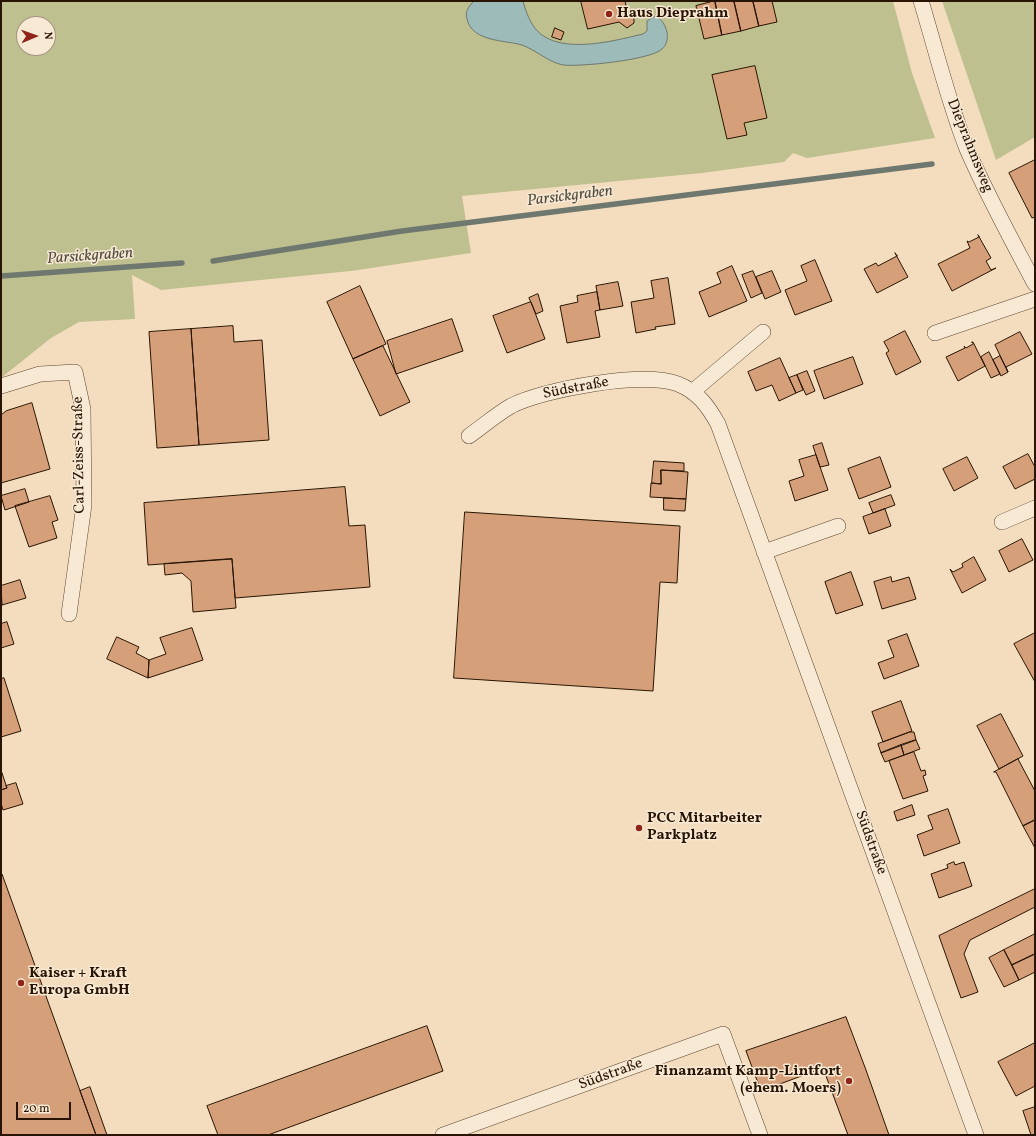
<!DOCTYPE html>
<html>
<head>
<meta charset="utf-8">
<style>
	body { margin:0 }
	#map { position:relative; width:1036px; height:1136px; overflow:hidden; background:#f4ddbe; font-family:Vollkorn,serif }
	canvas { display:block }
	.frame { position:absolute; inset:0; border:2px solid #291401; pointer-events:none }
	.north { position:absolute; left:16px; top:16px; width:40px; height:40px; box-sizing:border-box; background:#f8e9d5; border:1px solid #a59480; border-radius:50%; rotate:88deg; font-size:11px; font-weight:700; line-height:16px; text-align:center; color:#291401 }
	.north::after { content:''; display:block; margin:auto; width:14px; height:18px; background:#8f2418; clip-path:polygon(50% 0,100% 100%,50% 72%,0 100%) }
	.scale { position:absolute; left:16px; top:1102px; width:55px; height:18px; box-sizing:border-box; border:2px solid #291401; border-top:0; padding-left:5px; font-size:12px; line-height:14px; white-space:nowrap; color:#291401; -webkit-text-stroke:3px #f8e9d5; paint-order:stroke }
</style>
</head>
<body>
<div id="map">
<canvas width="1036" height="1136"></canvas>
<div class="frame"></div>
<div class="north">N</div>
<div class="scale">20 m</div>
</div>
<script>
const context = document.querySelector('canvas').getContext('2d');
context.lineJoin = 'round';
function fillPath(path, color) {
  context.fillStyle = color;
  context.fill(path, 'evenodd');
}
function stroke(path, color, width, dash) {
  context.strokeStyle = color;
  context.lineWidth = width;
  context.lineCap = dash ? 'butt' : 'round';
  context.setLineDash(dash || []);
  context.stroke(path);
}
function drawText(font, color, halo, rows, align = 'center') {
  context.font = font + ' Vollkorn,serif';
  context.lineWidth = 3;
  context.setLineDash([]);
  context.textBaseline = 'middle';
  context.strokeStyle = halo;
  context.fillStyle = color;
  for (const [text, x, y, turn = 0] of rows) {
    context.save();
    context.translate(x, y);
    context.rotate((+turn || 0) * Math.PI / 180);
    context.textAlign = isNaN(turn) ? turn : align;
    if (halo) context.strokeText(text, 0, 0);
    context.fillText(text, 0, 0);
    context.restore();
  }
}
fillPath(new Path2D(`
	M1,1H893L912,73L935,138L807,158L793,153L784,162L702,173L462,196L471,253L351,271L161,290L132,275L135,319L79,322L51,338L1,378ZM24,24H48V48H24Z
	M942,1H1035V137L996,160Z`), '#bfc08f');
const water = new Path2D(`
	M474,1H523C525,9 528,17 532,24C552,58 613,41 643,34L647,31V21L655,16C662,19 665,25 667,32C668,38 667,45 662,49C651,60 579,67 563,65C548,62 536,50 522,45C505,40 472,42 467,19C465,11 468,7 474,1Z`);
fillPath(water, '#9dbbb8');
stroke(water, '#6f786f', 1);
stroke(new Path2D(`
	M213,261L402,231L932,164
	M1,276L182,263`), '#6f786f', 5.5);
const building = new Path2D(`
	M581,1H625L627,11L634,16V23L627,28L619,22L588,29Z
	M715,1L722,35L704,39L696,6Z
	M715,1H734L741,31L722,35Z
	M734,1H753L759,26L741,31Z
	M753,1H772L777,22L759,26Z
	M555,28L564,32L561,40L552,37Z
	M755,66L767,118L744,123L747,135L727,139L712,75Z
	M1035,160V217L1032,218L1009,173Z
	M978,235L991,258L986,261L991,270L996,268L952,291L938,264L970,248L967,241L969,242L979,237Z
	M895,253L908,277L877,293L864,269L876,263L878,266L897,256Z
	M815,260L832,301L795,315L785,290L807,281L801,266Z
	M732,266L747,301L709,317L699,292L721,283L717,273Z
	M753,271L762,293L751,298L742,275Z
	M772,271L781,292L765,299L756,277Z
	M668,278L675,324L655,327L656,329L636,333L631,302L654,298L651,281Z
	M618,282L623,306L600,310L596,286Z
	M360,286L386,344L353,359L327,302Z
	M597,292L600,310L595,311L600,337L567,343L560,306L578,302L577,296Z
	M538,294L543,311L536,314L529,298Z
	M531,302L545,339L507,353L493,316Z
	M452,319L463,351L396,374L387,341Z
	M233,326L234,342L262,340L269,440L199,445L191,329Z
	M191,329L199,445L157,448L149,332Z
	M905,331L921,362L896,375L886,353L889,351L884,342Z
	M1020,332L1032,354L1006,367L1008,372L995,345Z
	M972,342H973L985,366L958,381L946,357L965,348L964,346L966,348L973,344Z
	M383,346L410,402L380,416L353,359Z
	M989,352L1000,374L991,378L981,357Z
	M1000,356L1008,372L1001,376L993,360Z
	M853,357L863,384L824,399L814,371Z
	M780,358L796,393L779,401L772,385L756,391L748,372Z
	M807,371L815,391L806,395L797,375Z
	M797,375L803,390L796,393L789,378Z
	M32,403L50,469L1,483V415L6,411Z
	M822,443L829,465L820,467L813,446Z
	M1028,454L1035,467V479L1015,489L1003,467Z
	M816,455L828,490L795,501L789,481L804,476L799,460Z
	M880,457L891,487L859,499L848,469Z
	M967,457L978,478L954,491L943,469Z
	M654,461L684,463V471L661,470V484L652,483Z
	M661,470L688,472L686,499L650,497L651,483L661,484Z
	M345,487L349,526L365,525L370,587L235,598L232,559L148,565L144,503Z
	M25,489L29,502L5,510L1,496Z
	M891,495L895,505L873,513L869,503Z
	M50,496L58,520L52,522L57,538L29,547L15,506Z
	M664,498L686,499L685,511L664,510Z
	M885,509L891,526L869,534L863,517Z
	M465,512L680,526L677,583L660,582L653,691L454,678Z
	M1022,539L1033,560L1009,572L999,551Z
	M974,557L986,580L962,593L950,569L953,572L963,567L962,564Z
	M232,559L236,608L193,612L191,581L182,573L165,575L164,564Z
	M851,572L863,605L836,614L825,582Z
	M891,577L892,582L909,577L916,599L882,609L874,582Z
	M20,580L26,598L2,605L1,586Z
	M7,622L14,644L1,648V624Z
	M192,628L203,660L148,678L149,660L166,654L160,638Z
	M1035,633V682L1014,644Z
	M907,634L919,666L884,679L878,663L894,657L888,641Z
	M117,637L139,647L136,653L149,660L148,678L107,659Z
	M4,678L21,731L1,737V679Z
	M901,701L912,731L883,742L872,712Z
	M1001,714L1023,756L999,769L977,726Z
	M910,732H914L916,740L881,753L878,744Z
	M916,740L920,749L904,755L901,745Z
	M901,745L904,755L885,762L881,753Z
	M914,752L921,771L925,770L926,775L923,776L928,791L903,799L889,761Z
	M1018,759L1035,791V820L1023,826L996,772H994Z
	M1,770L7,788L1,790Z
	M16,783L23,804L3,810L1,803V790L7,788L6,786Z
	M912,805L915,815L897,821L894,812Z
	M948,809L960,843L924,856L917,835L933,829L928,816Z
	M1035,820V848L1023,826Z
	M954,862L955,865L964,862L972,886L939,898L931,874L948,868L947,865Z
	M1,874H2L96,1135H1Z
	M1035,889V907L970,940L964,954L978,992L961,998L939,936Z
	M1035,934V954L1012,965L1004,950Z
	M1004,950L1019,980L1004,987L989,958Z
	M1035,954V972L1019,980L1012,965Z
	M846,1017L866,1070L889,1135H848L823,1068L761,1091L746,1051Z
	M427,1026L443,1071L268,1135H218L207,1106Z
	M1035,1043V1086L1016,1096L998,1062Z
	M90,1087L107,1135H96L80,1091Z
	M1035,1107V1135H1031L1023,1111Z`);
fillPath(building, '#d5a079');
stroke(building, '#291401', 1);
const street = new Path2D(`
	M921,1C936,50 948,101 967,149C987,195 1011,239 1035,284
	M935,333L1035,299
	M1,386L40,374L75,372L83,409L84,505L69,614
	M692,392L763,332
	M469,436C483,426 497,414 511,406C544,389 644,371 678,384C698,392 708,406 718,424L976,1135
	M1002,522L1035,508
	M764,552L838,526
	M443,1135L723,1034L760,1135`);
stroke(street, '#5c4630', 16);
stroke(street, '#f8e9d5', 15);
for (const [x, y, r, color] of [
	[609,14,4,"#8f2418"],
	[639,828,4,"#8f2418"],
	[21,983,4,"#8f2418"],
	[849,1081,4,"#8f2418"]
]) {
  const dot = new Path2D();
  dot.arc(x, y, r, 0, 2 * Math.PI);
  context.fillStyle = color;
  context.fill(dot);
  stroke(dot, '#f8e9d5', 1.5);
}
drawText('bold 15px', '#291401', '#f8e9d5', [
	["Haus Dieprahm",617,14],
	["PCC Mitarbeiter",647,819],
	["Parkplatz",647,836],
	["Kaiser + Kraft",29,974],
	["Europa GmbH",29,991],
	["Finanzamt Kamp-Lintfort",841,1072,"right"],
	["(ehem. Moers)",841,1089,"right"]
], 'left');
drawText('15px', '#291401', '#f8e9d5', [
	["Dieprahmsweg",969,146,68],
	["Südstraße",576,389,-11],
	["Carl-Zeiss-Straße",80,455,-91],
	["Südstraße",870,843,70],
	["Südstraße",611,1075,-20]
]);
drawText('italic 16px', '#524e41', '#f8e9d5', [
	["Parsickgraben",570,197,-7],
	["Parsickgraben",90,257,-4]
]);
</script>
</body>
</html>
